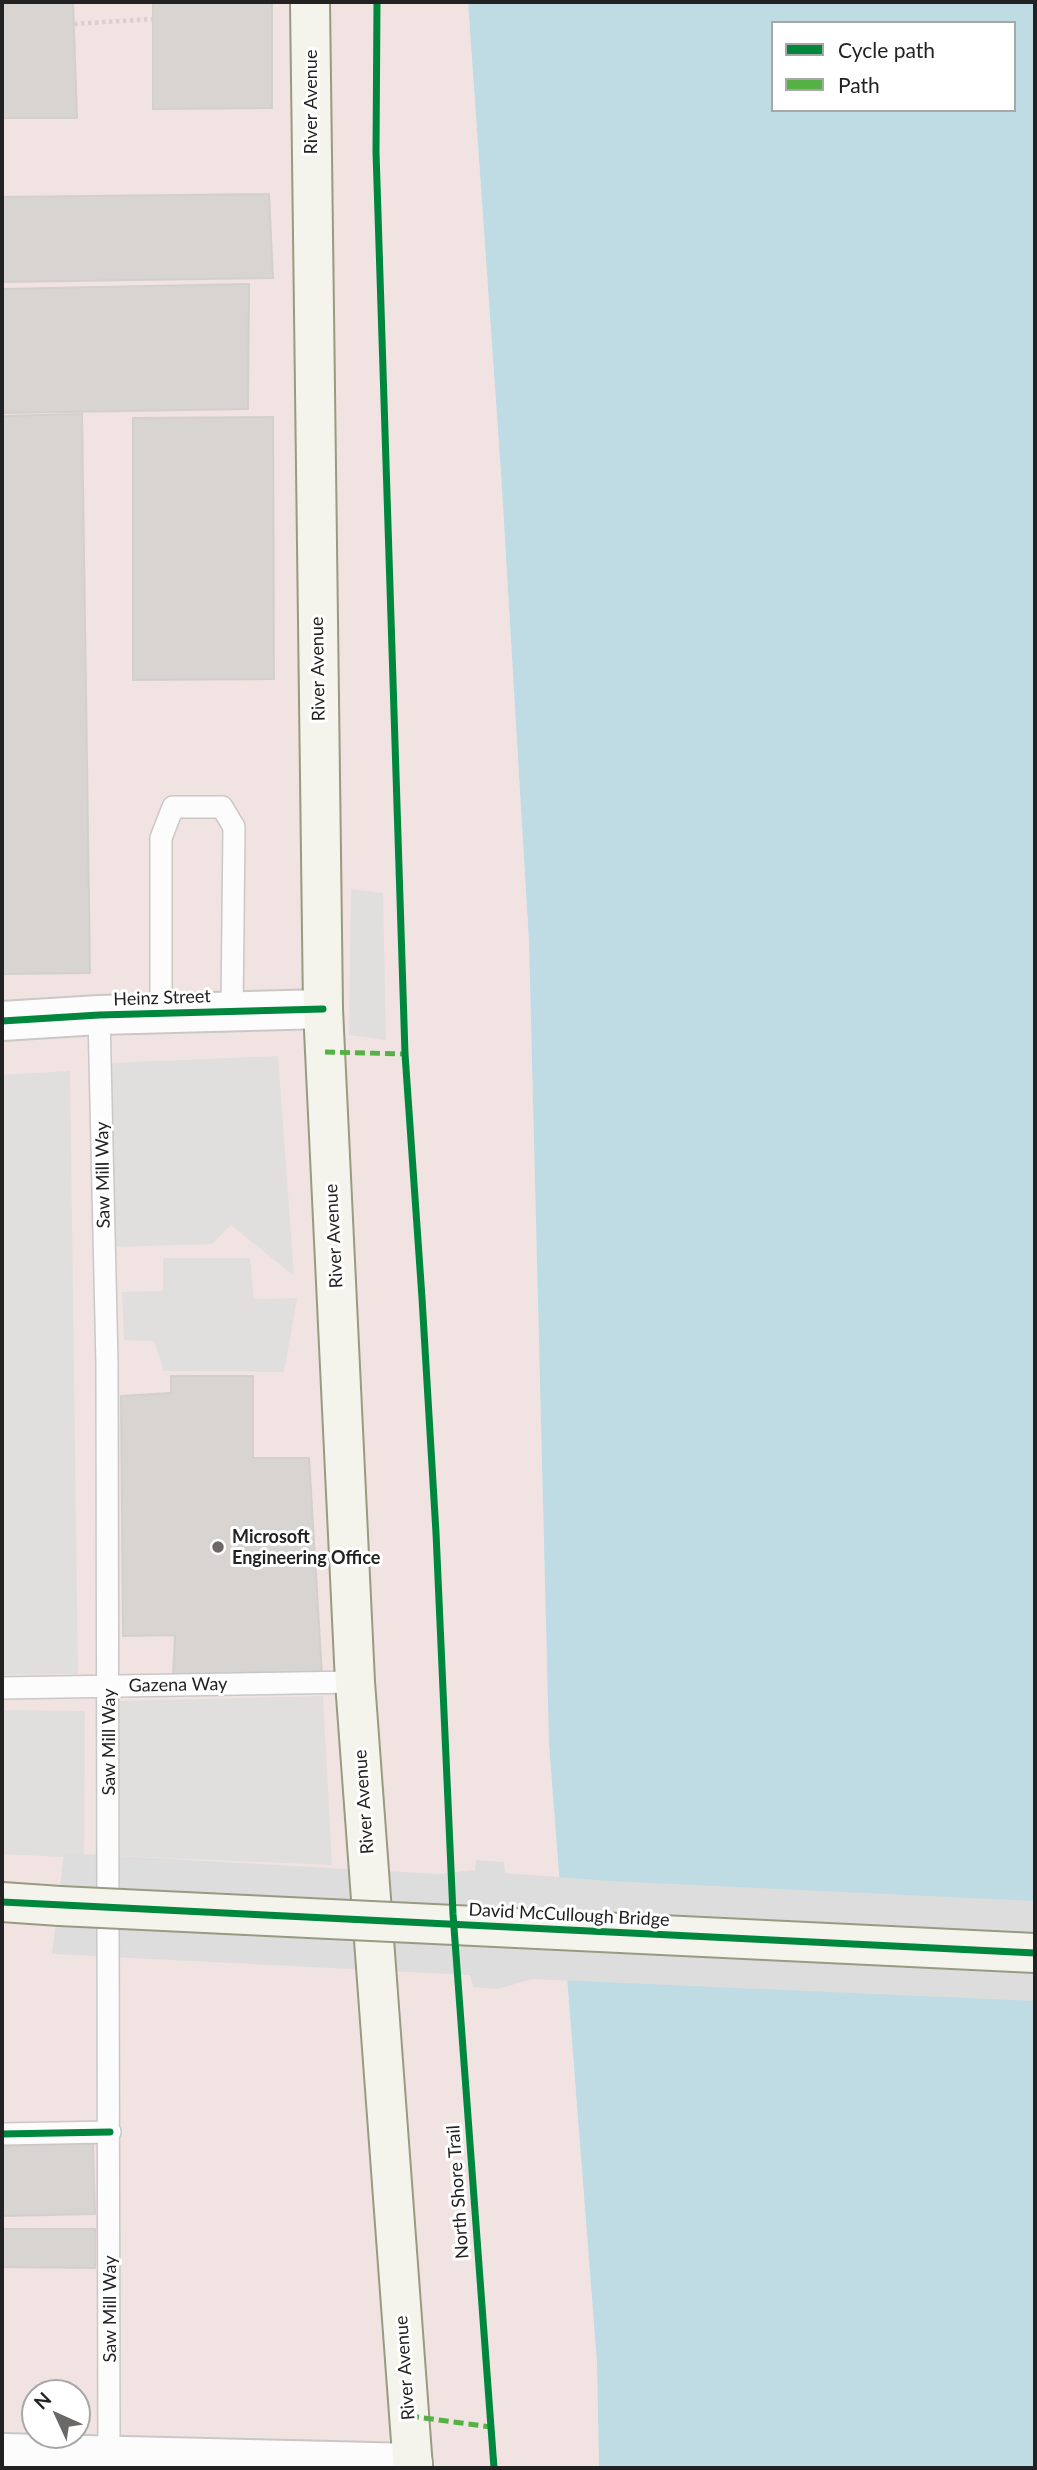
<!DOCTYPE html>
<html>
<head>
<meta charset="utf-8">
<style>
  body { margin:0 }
  #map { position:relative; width:1037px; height:2470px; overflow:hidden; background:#f0eeeb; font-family:Lato,sans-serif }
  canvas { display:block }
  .frame { position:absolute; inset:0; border:4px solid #222; pointer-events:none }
  .legend { position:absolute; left:771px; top:21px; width:245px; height:91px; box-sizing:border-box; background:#fff; border:2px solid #a7a7a7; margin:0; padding:9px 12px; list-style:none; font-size:21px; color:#222 }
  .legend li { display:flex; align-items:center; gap:14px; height:35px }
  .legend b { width:35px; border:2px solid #a7a7a7 }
  .north { position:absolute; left:21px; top:2379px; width:70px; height:70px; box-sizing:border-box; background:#fff; border:2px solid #a7a7a7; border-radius:50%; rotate:315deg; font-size:19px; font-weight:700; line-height:28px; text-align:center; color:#222 }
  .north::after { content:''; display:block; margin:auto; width:24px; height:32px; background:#6a6968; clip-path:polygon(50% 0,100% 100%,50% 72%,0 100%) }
</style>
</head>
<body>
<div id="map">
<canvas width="1037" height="2470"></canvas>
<div class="frame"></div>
<ul class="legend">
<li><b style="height:9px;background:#00873e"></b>Cycle path</li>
<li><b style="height:9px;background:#55b145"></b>Path</li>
</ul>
<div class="north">N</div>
</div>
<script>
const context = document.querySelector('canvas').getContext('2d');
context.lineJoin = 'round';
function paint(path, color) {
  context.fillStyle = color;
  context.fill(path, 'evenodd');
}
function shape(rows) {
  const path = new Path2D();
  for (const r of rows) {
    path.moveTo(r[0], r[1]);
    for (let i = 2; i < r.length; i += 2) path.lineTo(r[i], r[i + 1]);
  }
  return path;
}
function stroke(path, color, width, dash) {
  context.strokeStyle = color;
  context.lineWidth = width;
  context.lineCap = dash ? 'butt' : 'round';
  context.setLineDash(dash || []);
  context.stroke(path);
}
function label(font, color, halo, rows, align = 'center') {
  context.font = font + ' Lato,sans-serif';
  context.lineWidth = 6;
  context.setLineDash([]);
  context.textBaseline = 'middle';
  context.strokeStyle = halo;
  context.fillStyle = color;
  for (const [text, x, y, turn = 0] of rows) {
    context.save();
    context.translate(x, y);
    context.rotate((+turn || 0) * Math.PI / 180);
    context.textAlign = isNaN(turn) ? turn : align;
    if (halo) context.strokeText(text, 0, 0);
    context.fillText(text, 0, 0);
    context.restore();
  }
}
paint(shape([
  [2,2,468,2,501,473,529,942,549,1745,597,2363,599,2468,2,2468],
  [35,2393,77,2393,77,2435,35,2435]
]), '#f1e3e1');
paint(shape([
  [351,889,383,893,386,1040,349,1035],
  [278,1056,294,1276,231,1225,212,1244,116,1247,111,1063],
  [70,1071,78,1674,2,1675,2,1075],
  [163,1258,250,1258,254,1299,297,1298,284,1372,164,1371,154,1341,124,1340,122,1292,163,1291],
  [323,1696,332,1865,120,1856,120,1701],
  [2,1710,85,1711,84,1858,2,1854]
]), '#e0dfde');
paint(shape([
  [468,2,1035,2,1035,2468,599,2468,597,2363,549,1745,529,942,501,473],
  [773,23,1014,23,1014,110,773,110]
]), '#bfdbe3');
paint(shape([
  [64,1853,438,1874,475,1870,476,1860,504,1862,505,1873,610,1881,1035,1901,1035,2001,532,1979,498,1989,473,1987,470,1975,52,1954]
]), '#dedddd');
const building = shape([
  [2,2,73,2,77,118,2,118,2,2],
  [153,2,272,2,272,108,153,109,153,2],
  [269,194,273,278,2,282,2,197,269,194],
  [249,284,248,409,2,413,2,289,249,284],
  [82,414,90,973,2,974,2,416,82,414],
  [273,417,274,679,133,680,133,418,273,417],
  [171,1376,253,1376,253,1458,309,1458,322,1675,173,1676,175,1635,123,1636,121,1396,171,1393,171,1376],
  [93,2144,95,2214,2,2216,2,2146,93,2144],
  [2,2229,95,2229,95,2268,2,2267,2,2229]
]);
paint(building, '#d7d4d2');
stroke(building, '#d3d0cc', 2);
const lane = shape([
  [161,1013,161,838,173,807,222,807,234,827,232,1011],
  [99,1015,107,1364,109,2463],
  [2,1688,355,1682],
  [2,2134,110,2132]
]);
const street = shape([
  [2,1021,99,1015,323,1009],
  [2,2453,413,2463]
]);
const secondary = shape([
  [310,2,323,1009,355,1682,413,2468],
  [2,1902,60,1906]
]);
stroke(lane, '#c9c8c7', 24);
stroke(street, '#c9c8c7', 42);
stroke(secondary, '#999a82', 42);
stroke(shape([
  [74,24,153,19]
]), '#dccecd', 4.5, [3.5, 3.5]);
stroke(lane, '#fdfcfc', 21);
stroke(street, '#fdfcfc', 38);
stroke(secondary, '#f4f4ed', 38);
const secondaryBridge = shape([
  [60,1906,1035,1953]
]);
stroke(secondaryBridge, '#999a82', 42, []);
stroke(secondaryBridge, '#f4f4ed', 38);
stroke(shape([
  [325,1052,405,1054],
  [409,2416,491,2427]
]), '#55b145', 5, [10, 5]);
stroke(shape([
  [377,2,376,152,405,1054,422,1298,436,1533,453,1914,494,2468],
  [2,1021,99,1015,323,1009],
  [2,1902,1035,1953],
  [2,2134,110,2132]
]), '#00873e', 7);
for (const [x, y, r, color] of [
  [218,1547,7,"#6a6968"]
]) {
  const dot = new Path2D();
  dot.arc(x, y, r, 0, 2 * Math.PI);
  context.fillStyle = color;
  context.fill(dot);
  stroke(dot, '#fff', 2.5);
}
label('18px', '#222', '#fff', [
  ["River Avenue",311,102,-90],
  ["River Avenue",318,669,-91],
  ["Heinz Street",162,998,-2],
  ["Saw Mill Way",103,1175,-91],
  ["River Avenue",334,1236,-93],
  ["Gazena Way",178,1685,-1],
  ["Saw Mill Way",109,1742,-90],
  ["River Avenue",364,1802,-94],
  ["David McCullough Bridge",569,1915,3],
  ["North Shore Trail",458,2192,-94],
  ["Saw Mill Way",110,2309,-90],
  ["River Avenue",405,2368,-94]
]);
label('bold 18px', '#222', '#fff', [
  ["Microsoft",232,1537],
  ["Engineering Office",232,1558]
], 'left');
</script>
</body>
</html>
